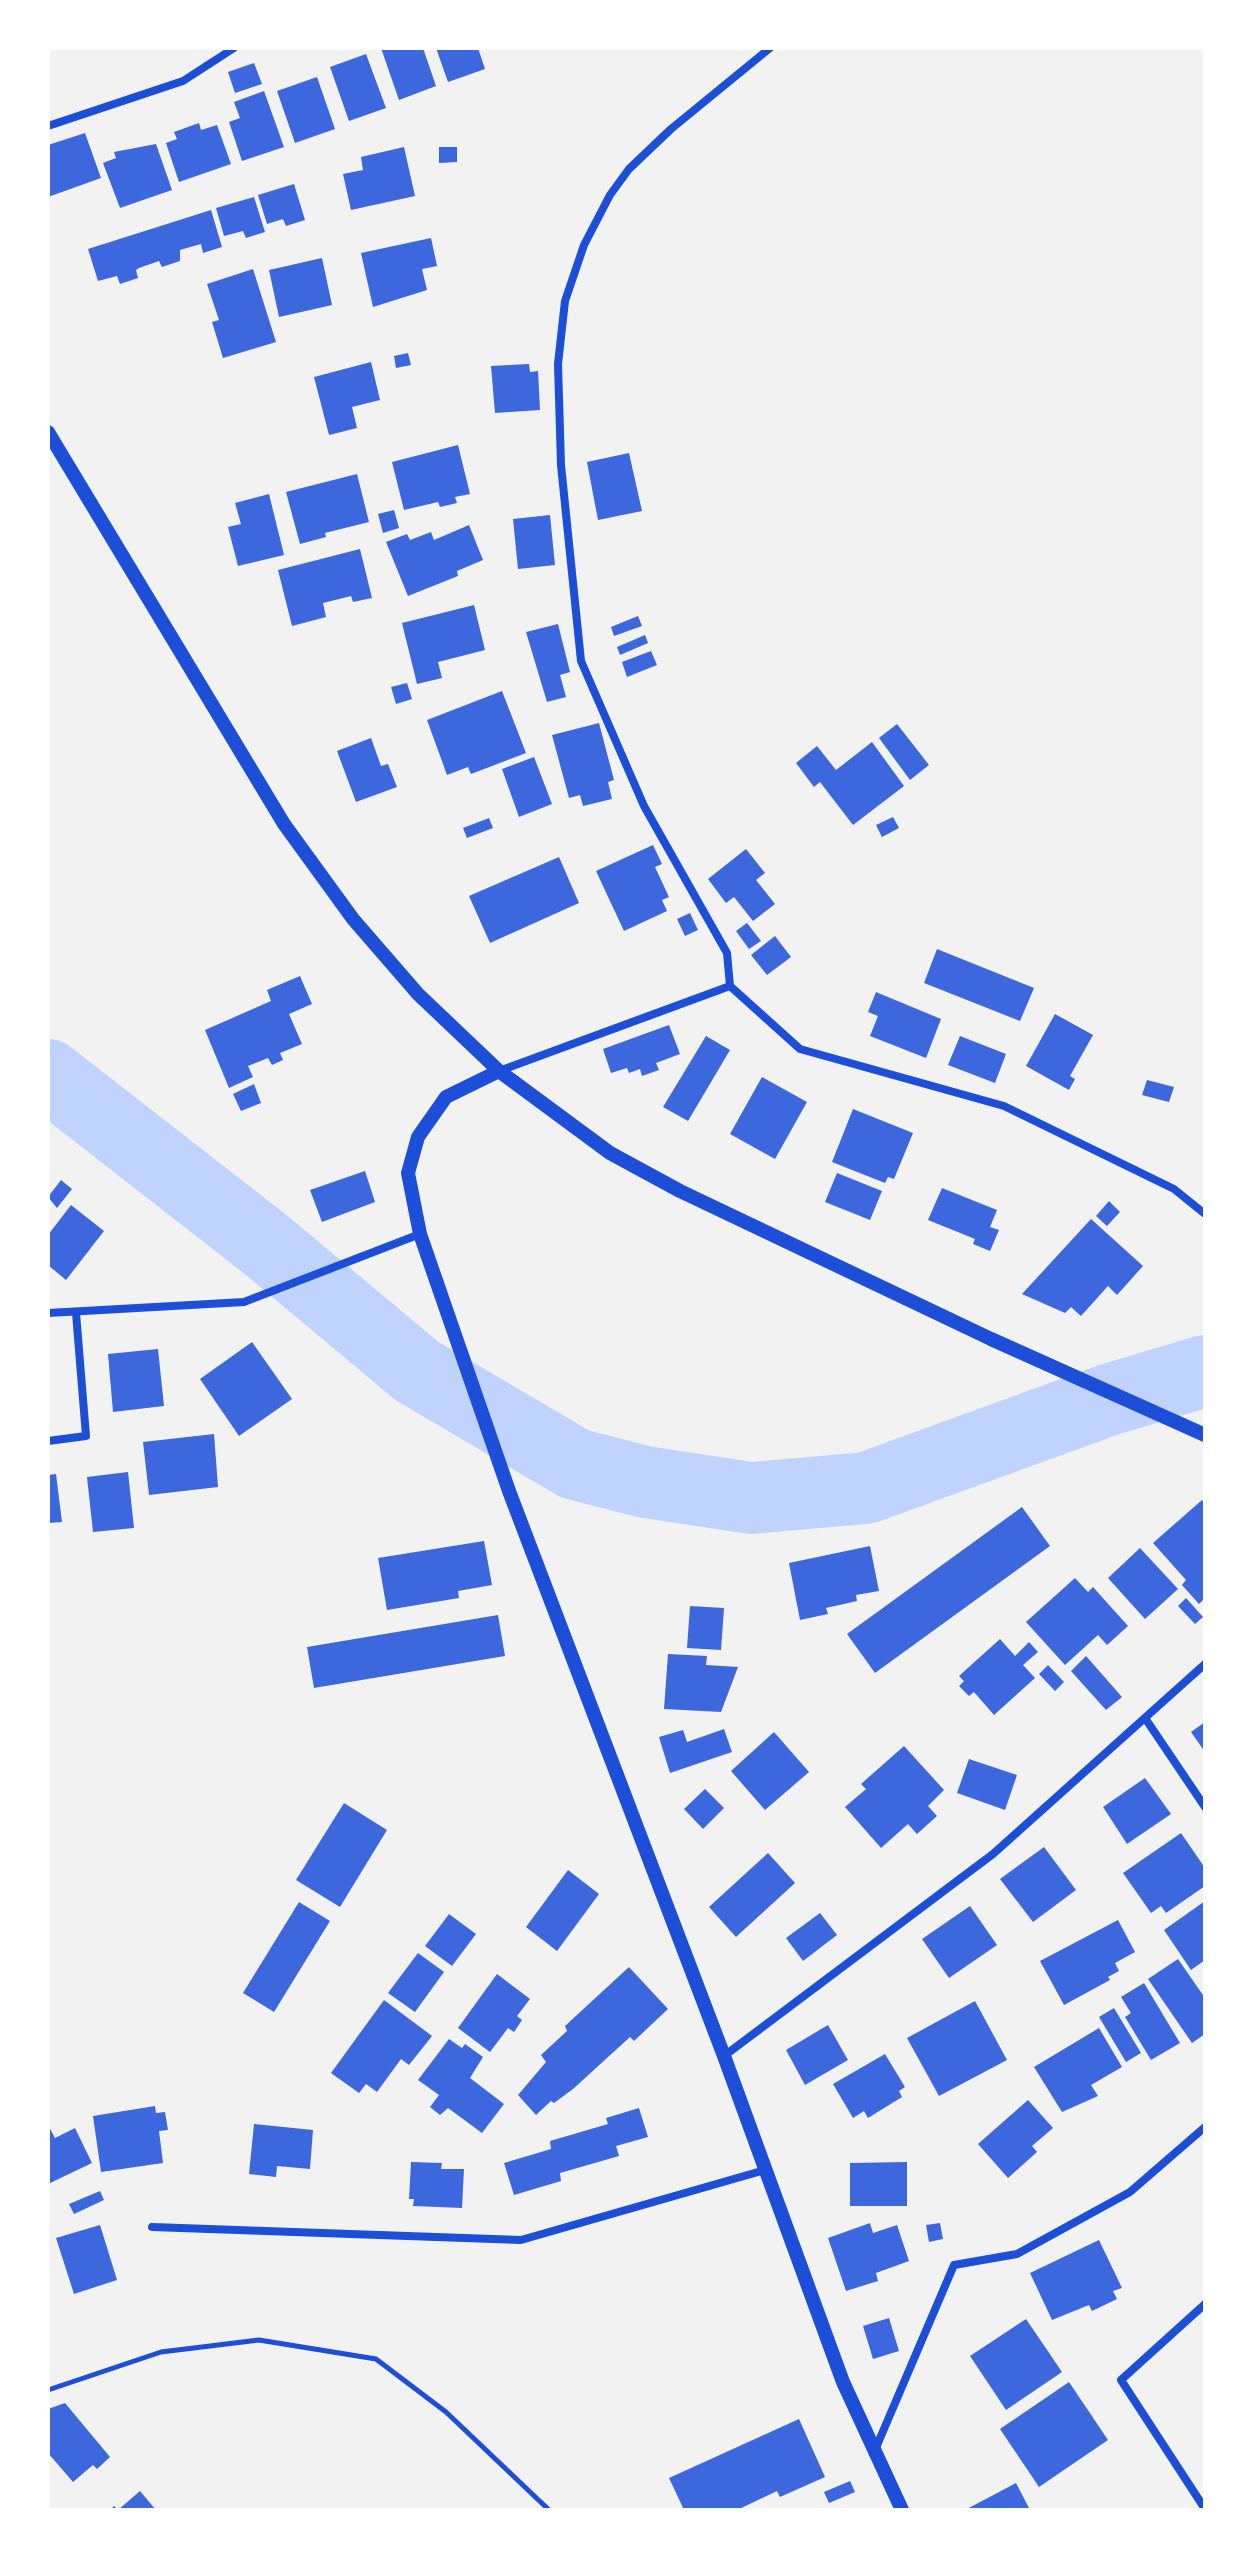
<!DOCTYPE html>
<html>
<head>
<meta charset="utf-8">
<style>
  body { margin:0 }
  #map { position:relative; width:1253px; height:2558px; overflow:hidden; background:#f2f2f2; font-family:Raleway,sans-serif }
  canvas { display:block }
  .frame { position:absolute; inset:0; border:50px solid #fff; pointer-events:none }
</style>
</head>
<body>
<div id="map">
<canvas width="1253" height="2558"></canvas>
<div class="frame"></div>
</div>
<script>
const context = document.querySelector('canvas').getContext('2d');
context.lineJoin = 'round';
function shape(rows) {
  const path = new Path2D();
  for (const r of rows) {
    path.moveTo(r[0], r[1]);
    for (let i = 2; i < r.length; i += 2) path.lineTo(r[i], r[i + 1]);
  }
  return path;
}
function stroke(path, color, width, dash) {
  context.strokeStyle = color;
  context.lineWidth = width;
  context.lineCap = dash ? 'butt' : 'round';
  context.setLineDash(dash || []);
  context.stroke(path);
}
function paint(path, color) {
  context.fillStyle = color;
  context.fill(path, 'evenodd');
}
stroke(shape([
  [48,1075,265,1244,417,1371,575,1464,645,1482,751,1498,866,1488,1108,1400,1205,1371]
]), '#bfd3fe', 72);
paint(shape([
  [381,48,423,48,436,86,399,100],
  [436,48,478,48,485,69,448,82],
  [366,54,386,108,349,121,330,67],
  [254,63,262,84,235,93,228,72],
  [317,77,335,129,295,143,277,91],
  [264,91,284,147,242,161,229,122,240,118,234,102],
  [199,123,201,130,217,125,231,164,179,182,166,143,177,139,174,132],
  [85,133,101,178,48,197,48,145],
  [156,144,172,190,120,208,103,163,116,158,114,152],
  [404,147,415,196,351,210,343,174,363,170,361,157],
  [439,147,457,147,457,162,439,163],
  [294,184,305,220,286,226,283,219,267,224,258,195],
  [254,197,265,232,246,238,243,231,224,236,216,208],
  [211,210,222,247,203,253,201,244,180,250,180,261,162,267,159,261,139,268,136,270,138,278,120,284,117,276,98,281,88,249],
  [431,238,437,266,422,269,427,290,373,307,361,253],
  [322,258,332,305,279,317,269,270],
  [253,269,276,342,223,358,212,322,219,320,207,284],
  [408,353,411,365,396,368,394,356],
  [371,362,380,400,352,407,357,428,329,435,314,377],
  [529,364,530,372,538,371,540,410,495,413,491,366],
  [458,445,470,494,455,497,457,503,440,507,438,502,404,510,392,462],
  [629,453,642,511,598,520,587,462],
  [357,474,369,522,325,533,326,537,300,544,286,492],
  [269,494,284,555,238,566,228,527,241,524,235,503],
  [394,510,399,528,383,533,378,514],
  [550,515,555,565,518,569,513,519],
  [469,525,483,560,457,571,458,576,408,596,386,542,407,534,410,540,431,532,434,540],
  [360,549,372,598,353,602,351,596,323,603,326,617,292,626,278,570],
  [474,605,485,650,438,662,442,678,417,684,402,623],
  [638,616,642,626,614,636,611,627],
  [558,624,570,672,560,675,566,697,547,702,526,632],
  [645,635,648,643,620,655,617,647],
  [651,651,657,665,627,677,622,662],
  [407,683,412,699,396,704,391,687],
  [502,691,526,753,471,774,468,767,447,775,427,720],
  [599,723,614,780,608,782,612,799,583,806,580,795,569,798,552,735],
  [897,724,929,765,910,780,879,738],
  [371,738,381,766,388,764,397,787,356,802,337,751],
  [872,742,904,786,853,825,820,782,814,787,796,763,817,746,836,770],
  [534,757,552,804,519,817,502,769],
  [893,817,899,828,882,837,876,825],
  [489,818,493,828,467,838,463,828],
  [653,845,662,864,655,867,669,897,662,900,667,911,624,931,596,871],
  [746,849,765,873,756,880,775,904,753,921,734,897,726,903,708,879],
  [559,857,579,903,490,943,469,896],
  [690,913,698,930,685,936,677,919],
  [747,923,761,941,749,949,736,931],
  [775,936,791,957,767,975,751,955],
  [937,949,1034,988,1020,1021,924,983],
  [300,976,312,1004,289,1014,302,1044,280,1053,283,1060,272,1065,268,1058,248,1066,253,1077,229,1088,205,1030,271,1001,267,990],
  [876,992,941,1019,926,1058,870,1036,878,1016,868,1012],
  [1055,1014,1093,1035,1070,1076,1075,1079,1069,1090,1026,1066],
  [669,1025,680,1054,656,1063,659,1070,642,1076,640,1069,629,1073,627,1068,611,1073,603,1049],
  [706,1036,730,1050,688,1121,663,1107],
  [960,1036,1006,1054,995,1083,948,1065],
  [762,1077,807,1102,775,1159,730,1134],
  [1147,1080,1174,1087,1169,1102,1142,1095],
  [254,1084,261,1103,241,1111,233,1094],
  [853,1109,913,1133,894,1179,888,1177,885,1183,832,1162],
  [365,1171,375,1202,322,1222,310,1190],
  [837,1173,882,1191,870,1220,825,1202],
  [61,1180,72,1189,57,1208,48,1197],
  [942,1188,997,1210,990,1227,999,1230,990,1251,973,1244,975,1239,928,1220],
  [1109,1201,1120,1212,1107,1226,1096,1216],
  [71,1205,104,1231,66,1280,48,1265,48,1235],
  [1091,1219,1143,1266,1117,1295,1108,1286,1081,1316,1071,1307,1065,1313,1022,1294],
  [252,1342,292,1399,239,1436,200,1379],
  [158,1349,164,1406,113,1412,108,1354],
  [214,1434,218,1487,149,1495,143,1442],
  [128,1472,134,1528,93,1532,87,1477],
  [56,1474,62,1522,48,1523,48,1475],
  [1202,1500,1205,1504,1205,1598,1199,1604,1182,1585,1186,1580,1153,1543],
  [1022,1507,1050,1546,875,1673,847,1634],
  [484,1541,492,1585,458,1591,459,1598,387,1610,378,1558],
  [870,1546,879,1591,856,1595,857,1601,826,1608,828,1614,800,1620,789,1563],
  [1140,1548,1178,1589,1145,1619,1108,1578],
  [1075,1578,1088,1592,1093,1587,1128,1626,1107,1645,1098,1635,1065,1665,1026,1622],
  [1186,1598,1203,1617,1195,1624,1178,1606],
  [690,1606,724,1608,721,1650,687,1648],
  [498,1615,505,1656,314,1688,307,1647],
  [1000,1639,1015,1656,1029,1642,1038,1652,1023,1665,1035,1678,994,1715,974,1692,969,1696,959,1686,964,1681,959,1676],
  [668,1654,707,1656,706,1665,738,1667,721,1712,664,1709],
  [1086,1656,1122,1697,1106,1710,1071,1671],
  [1048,1665,1064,1682,1055,1691,1039,1674],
  [1205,1722,1205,1752,1191,1732],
  [724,1729,732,1752,670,1773,659,1737,683,1730,687,1742],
  [774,1732,809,1772,765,1810,731,1771],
  [904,1746,944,1790,928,1806,937,1816,917,1834,908,1824,881,1848,845,1807,866,1789,861,1784],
  [969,1759,1017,1775,1005,1810,957,1793],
  [1145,1778,1171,1814,1127,1844,1103,1807],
  [705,1789,724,1808,703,1829,684,1809],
  [344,1803,387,1830,340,1907,296,1880],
  [1181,1833,1205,1868,1205,1886,1166,1913,1161,1906,1151,1913,1123,1873],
  [1044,1847,1076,1890,1033,1922,1000,1879],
  [768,1853,795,1883,736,1937,709,1907],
  [568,1870,599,1894,557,1951,526,1927],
  [1205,1901,1205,1960,1191,1970,1164,1930],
  [299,1902,330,1921,274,2012,243,1993],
  [970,1906,997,1945,949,1978,922,1939],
  [820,1913,837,1935,803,1961,786,1938],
  [449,1914,476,1934,452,1966,425,1946],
  [1118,1920,1135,1952,1115,1963,1119,1971,1108,1977,1110,1980,1064,2005,1040,1961],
  [418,1953,444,1972,415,2012,388,1993],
  [1178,1959,1205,1998,1205,2034,1192,2043,1148,1979],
  [629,1967,668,2009,634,2041,630,2037,573,2089,554,2103,551,2101,536,2115,518,2095,546,2062,541,2055,567,2031,565,2026],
  [497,1974,530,1999,517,2016,522,2020,514,2032,508,2028,490,2052,458,2028],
  [1144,1983,1180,2043,1151,2060,1125,2017,1131,2013,1121,1997],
  [384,2000,432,2036,409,2065,401,2059,377,2092,366,2084,359,2093,331,2073],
  [975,2001,1007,2060,939,2096,907,2038],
  [1114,2008,1141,2053,1126,2062,1099,2017],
  [828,2025,848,2060,805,2085,786,2050],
  [1099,2028,1122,2067,1091,2085,1098,2096,1062,2112,1034,2067],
  [449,2039,462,2048,465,2044,483,2057,470,2078,504,2104,482,2133,448,2108,440,2115,430,2107,439,2095,418,2080],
  [885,2054,905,2087,899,2091,902,2097,868,2118,864,2111,853,2118,833,2084],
  [1028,2100,1053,2128,1032,2146,1037,2152,1008,2178,978,2144],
  [155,2106,156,2113,165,2112,168,2130,159,2131,163,2163,101,2172,93,2116],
  [639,2108,648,2137,616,2146,619,2156,560,2173,561,2181,514,2195,504,2163,551,2149,550,2141,608,2124,606,2118],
  [254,2124,313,2130,310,2169,277,2166,276,2177,249,2174],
  [48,2125,55,2138,75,2128,92,2163,48,2184],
  [411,2162,442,2163,441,2169,464,2169,462,2208,413,2206,414,2199,409,2199],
  [907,2162,907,2206,850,2206,850,2163],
  [100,2191,104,2200,74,2214,69,2204],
  [870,2223,873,2233,897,2225,909,2261,876,2273,878,2281,846,2291,828,2238],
  [940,2223,943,2239,929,2242,926,2225],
  [100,2225,117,2280,74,2294,56,2238],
  [1099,2240,1122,2288,1113,2291,1117,2299,1092,2311,1089,2305,1052,2320,1030,2273],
  [889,2318,899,2351,873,2359,863,2326],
  [1026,2319,1062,2372,1006,2410,970,2356],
  [1069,2382,1108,2440,1039,2487,1000,2429],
  [65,2403,110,2457,97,2469,93,2465,73,2482,48,2453,48,2409],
  [799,2419,825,2477,780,2497,777,2491,737,2510,684,2510,669,2478],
  [850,2481,855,2492,829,2503,824,2492],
  [1016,2483,1030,2510,965,2510],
  [140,2491,156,2510,110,2510,114,2506,118,2510]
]), '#3d67dc');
stroke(shape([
  [48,2390,161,2352,259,2340,376,2359,446,2412,549,2510]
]), '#1d4ed8', 5);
stroke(shape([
  [770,48,671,129,629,169,610,195,584,245,565,301,558,364,561,465,581,661,644,806,727,953,730,986,800,1049,1004,1106,1174,1189,1205,1214],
  [48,126,183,81,234,48],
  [499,1071,730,986],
  [48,1313,244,1302,420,1234],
  [48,1441,86,1436,76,1313],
  [1145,1718,1205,1807],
  [724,2056,993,1854,1205,1664],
  [152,2227,521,2240,765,2170],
  [1205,2304,1121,2380,1205,2509],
  [875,2450,954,2265,1017,2254,1130,2192,1205,2127]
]), '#1d4ed8', 8);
stroke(shape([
  [48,432,284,824,353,919,418,994,499,1071,610,1153,680,1191,991,1339,1205,1435],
  [499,1071,446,1097,418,1137,408,1173,420,1234,509,1491,724,2056,843,2382,902,2510]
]), '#1d4ed8', 14);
</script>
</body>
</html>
